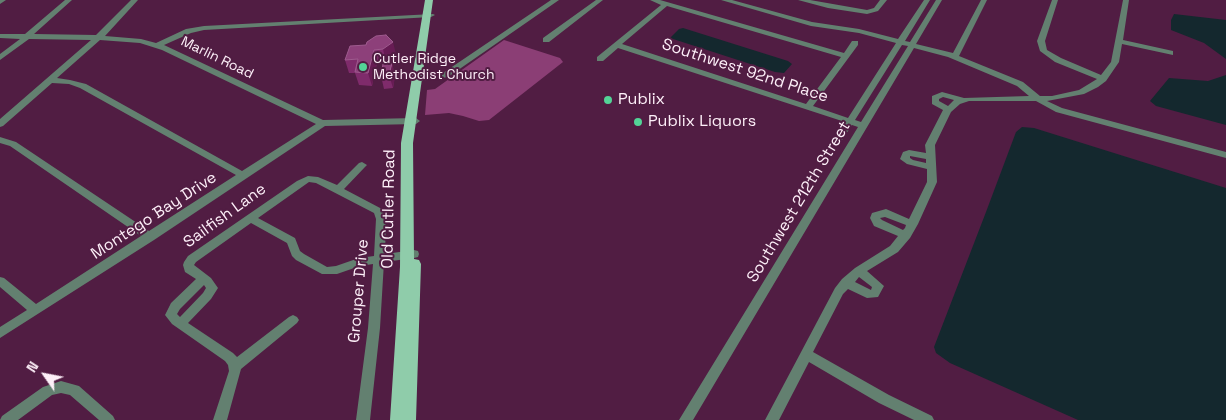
<!DOCTYPE html>
<html>
<head>
<meta charset="utf-8">
<style>
  body { margin:0 }
  #map { position:relative; width:1226px; height:420px; overflow:hidden; background:#511d43; font-family:"Space Grotesk",sans-serif }
  canvas { display:block }
  .north { position:absolute; left:20px; top:350px; width:50px; height:50px; -webkit-text-stroke:4px #511d43; paint-order:stroke; rotate:303deg; font-size:14px; font-weight:700; line-height:20px; text-align:center; color:#fdeff8 }
  .north::after { content:''; display:block; margin:auto; width:18px; height:22px; background:#fdeff8; clip-path:polygon(50% 0,100% 100%,50% 72%,0 100%) }
</style>
</head>
<body>
<div id="map">
<canvas width="1226" height="420"></canvas>
<div class="north">N</div>
</div>
<script>
const context = document.querySelector('canvas').getContext('2d');
context.lineJoin = 'round';
function paint(path, color) {
  context.fillStyle = color;
  context.fill(path, 'evenodd');
}
function shape(rows) {
  const path = new Path2D();
  for (const r of rows) {
    path.moveTo(r[0], r[1]);
    for (let i = 2; i < r.length; i += 2) path.lineTo(r[i], r[i + 1]);
  }
  return path;
}
function stroke(path, color, width, dash) {
  context.strokeStyle = color;
  context.lineWidth = width;
  context.lineCap = dash ? 'butt' : 'round';
  context.setLineDash(dash || []);
  context.stroke(path);
}
function label(font, color, halo, rows, align = 'center') {
  context.font = font + ' "Space Grotesk",sans-serif';
  context.lineWidth = 4;
  context.setLineDash([]);
  context.textBaseline = 'middle';
  context.strokeStyle = halo;
  context.fillStyle = color;
  for (const [text, x, y, turn = 0] of rows) {
    context.save();
    context.translate(x, y);
    context.rotate((+turn || 0) * Math.PI / 180);
    context.textAlign = isNaN(turn) ? turn : align;
    if (halo) context.strokeText(text, 0, 0);
    context.fillText(text, 0, 0);
    context.restore();
  }
}
paint(shape([
  [504,40,560,58,563,62,489,120,479,121,463,116,449,113,425,115,427,90,435,89]
]), '#8b3e75');
paint(shape([
  [1174,14,1226,20,1226,59,1204,43,1171,30,1171,20],
  [683,28,788,61,792,64,784,73,775,72,670,38,679,29],
  [1226,75,1226,125,1156,106,1150,101,1169,78,1208,81],
  [1022,127,1034,128,1226,188,1226,420,1078,420,950,363,936,353,934,347,986,212,1016,132]
]), '#14282e');
paint(shape([
  [0,0,6,0,0,4,0,0],
  [65,0,72,0,34,34,96,35,131,0,138,0,105,36,141,39,156,43,186,29,204,26,433,14,435,15,431,17,204,30,191,33,164,45,323,120,416,118,420,121,416,124,325,126,154,240,0,338,0,327,27,310,0,287,0,277,4,278,36,304,141,236,10,146,0,143,0,137,16,142,149,231,236,175,80,88,69,84,52,83,3,126,0,127,0,119,91,40,29,39,0,60,0,54,20,39,0,38,0,34,25,34,65,0],
  [100,40,140,43,162,50,316,124,242,171,86,84,70,80,57,78,100,40],
  [551,0,559,0,448,77,415,82,411,80,415,78,443,73,551,0],
  [596,0,603,0,549,42,543,42,543,38,596,0],
  [650,0,660,0,844,53,852,41,858,41,858,45,813,106,848,118,896,43,859,33,811,26,721,0,732,0,812,22,859,29,898,39,924,0,930,0,905,41,910,42,936,0,942,0,916,44,953,53,981,0,987,0,959,56,1023,82,1040,96,1052,96,1079,90,1097,79,1055,62,1040,51,1037,41,1052,0,1058,0,1045,41,1047,50,1061,58,1101,75,1111,62,1123,0,1129,0,1123,40,1173,51,1173,55,1122,44,1119,62,1106,81,1098,87,1084,94,1047,101,1062,108,1226,152,1226,158,1056,112,1036,101,969,101,960,104,951,112,935,145,937,182,918,224,910,238,898,252,867,271,884,286,878,297,867,298,848,289,843,294,813,352,889,395,932,416,934,420,914,420,879,403,809,362,779,420,765,420,835,288,842,279,855,268,890,246,898,236,874,226,870,218,872,213,886,209,909,219,927,182,927,169,907,164,900,159,903,152,909,150,926,153,925,145,943,110,932,104,932,96,942,92,964,98,1029,96,1017,86,948,57,914,48,693,420,679,420,858,127,852,125,840,143,837,144,833,141,845,122,618,48,603,61,597,61,597,57,661,5,650,0],
  [667,6,841,57,806,104,622,44,667,6],
  [902,45,908,46,861,122,855,120,902,45],
  [943,97,954,100,948,106,939,101,939,99,943,97],
  [910,156,926,159,926,163,913,160,910,158,910,156],
  [885,217,906,225,905,228,903,230,882,220,880,218,885,217],
  [859,277,872,287,871,290,855,282,859,277],
  [798,0,810,0,867,10,874,8,880,0,887,0,878,11,867,14,828,8,798,0],
  [362,162,367,165,365,167,344,189,382,209,386,219,385,254,414,250,418,251,419,254,418,257,414,258,384,262,380,328,370,420,356,420,368,328,373,264,360,266,337,274,322,274,296,260,292,256,287,243,251,223,196,262,194,265,211,278,218,288,211,299,188,323,233,353,237,357,289,317,293,315,297,317,299,320,297,323,241,369,227,420,213,420,229,371,228,365,225,361,172,324,165,315,171,303,196,279,185,272,183,265,184,262,188,256,297,181,308,176,318,177,337,185,359,163,362,162],
  [309,182,316,183,374,213,376,219,374,256,359,258,336,266,327,267,304,254,300,251,295,238,258,218,309,182],
  [204,285,206,288,203,293,180,317,177,314,180,309,204,285],
  [61,381,79,386,113,416,115,420,99,420,70,395,61,393,52,395,18,420,0,420,2,416,43,387,61,381]
]), '#638070');
paint(shape([
  [425,0,433,0,413,143,414,259,419,260,421,264,416,420,390,420,400,267,401,143,425,0]
]), '#8fccaa');
paint(shape([
  [367,42,396,54,386,62,377,63,372,86,359,85,355,73,349,73,345,60,366,45],
  [392,63,395,76,393,88,384,89,381,76]
]), '#7f2b6b');
paint(shape([
  [393,42,396,54,386,62,383,49],
  [374,50,377,63,372,86,368,73],
  [392,63,395,76,393,88,389,75]
]), '#671c54');
const building = shape([
  [386,35,393,42,383,49,374,50,368,73,355,72,358,59,345,60,350,46,366,45,367,42,376,36,386,35],
  [392,63,389,75,381,76,383,64,392,63]
]);
paint(building, '#8d407a');
stroke(building, '#9e5b8e', 1);
for (const [x, y, r, color] of [
  [363,67,5,"#53d397"],
  [608,100,5,"#53d397"],
  [638,122,5,"#53d397"]
]) {
  const dot = new Path2D();
  dot.arc(x, y, r, 0, 2 * Math.PI);
  context.fillStyle = color;
  context.fill(dot);
  stroke(dot, '#511d43', 2);
}
label('14px', '#fdeff8', '#511d43', [
  ["Marlin Road",217,58,26]
]);
label('14px', '#fdeff8', '#511d43', [
  ["Cutler Ridge",373,59],
  ["Methodist Church",373,75]
], 'left');
label('16px', '#fdeff8', '#511d43', [
  ["Southwest 92nd Place",745,71,18],
  ["Southwest 212th Street",799,202,-59],
  ["Old Cutler Road",389,209,-89],
  ["Montego Bay Drive",154,216,-33],
  ["Sailfish Lane",225,216,-36],
  ["Grouper Drive",359,291,-85]
]);
label('16px', '#fdeff8', '#511d43', [
  ["Publix",618,100],
  ["Publix Liquors",648,122]
], 'left');
</script>
</body>
</html>
